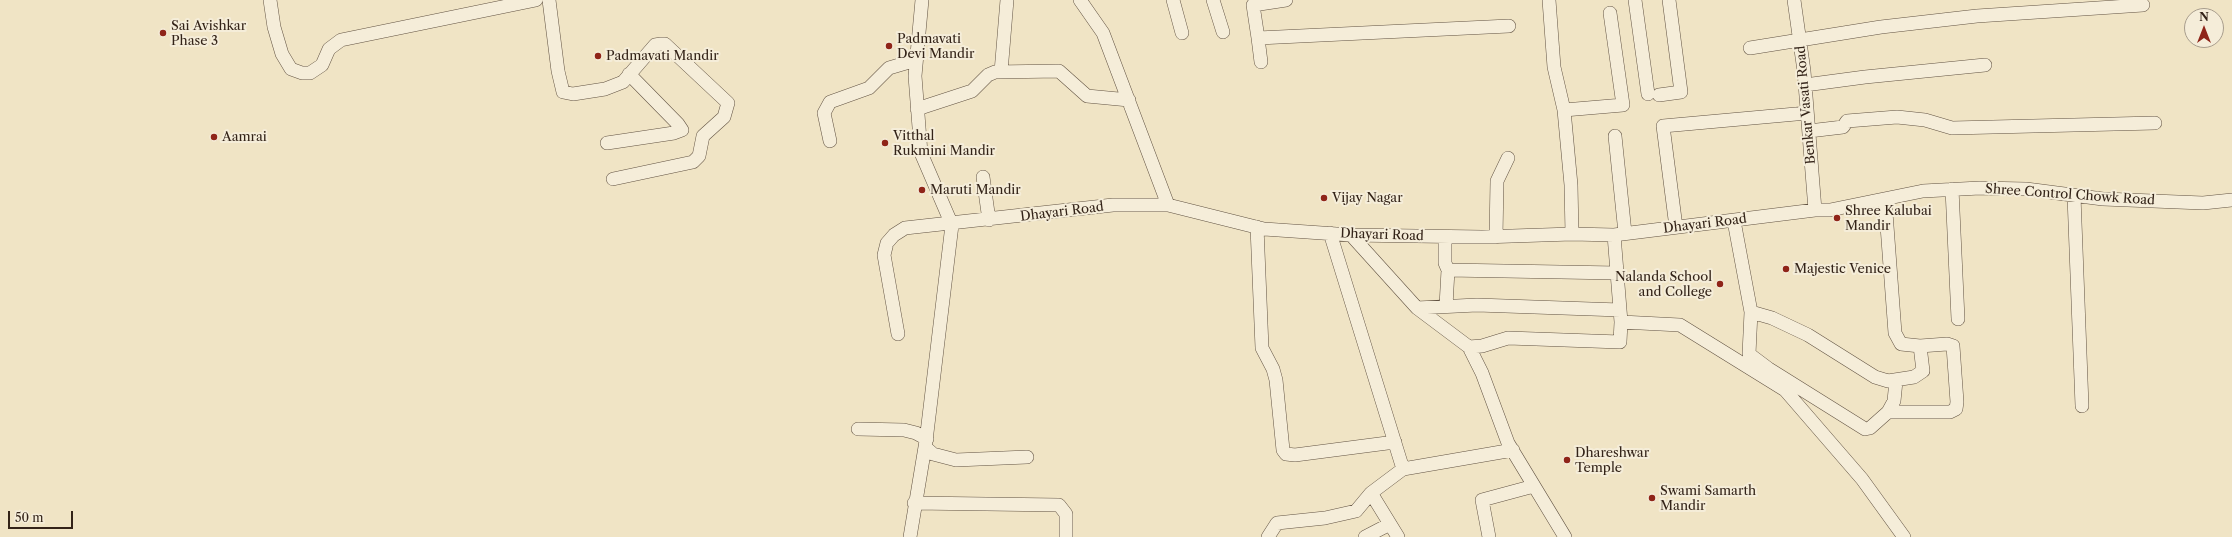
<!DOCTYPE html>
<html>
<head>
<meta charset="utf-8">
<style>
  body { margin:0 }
  #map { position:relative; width:2232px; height:537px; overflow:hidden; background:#f0e4c5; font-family:"Libre Caslon Text",serif }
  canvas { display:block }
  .north { position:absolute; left:2184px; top:8px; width:40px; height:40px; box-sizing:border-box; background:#f5edd9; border:1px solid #a79c8c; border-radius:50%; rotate:0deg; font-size:11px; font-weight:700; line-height:16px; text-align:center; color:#332318 }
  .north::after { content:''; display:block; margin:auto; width:14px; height:18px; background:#8f2418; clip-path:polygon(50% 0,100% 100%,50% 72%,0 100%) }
  .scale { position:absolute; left:8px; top:511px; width:65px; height:18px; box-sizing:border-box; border:2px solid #332318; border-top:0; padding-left:5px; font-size:12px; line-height:14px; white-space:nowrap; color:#332318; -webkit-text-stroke:3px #f5edd9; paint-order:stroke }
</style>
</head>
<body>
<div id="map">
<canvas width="2232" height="537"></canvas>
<div class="north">N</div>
<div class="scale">50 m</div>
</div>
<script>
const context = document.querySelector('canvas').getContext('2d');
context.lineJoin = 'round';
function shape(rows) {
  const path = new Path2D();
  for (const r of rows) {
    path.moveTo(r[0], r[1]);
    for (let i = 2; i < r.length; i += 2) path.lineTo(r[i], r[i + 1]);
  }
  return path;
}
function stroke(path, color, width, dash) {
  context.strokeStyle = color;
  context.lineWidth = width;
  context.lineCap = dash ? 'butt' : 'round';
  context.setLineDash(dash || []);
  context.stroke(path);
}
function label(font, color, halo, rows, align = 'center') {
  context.font = font + ' "Libre Caslon Text",serif';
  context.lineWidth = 4;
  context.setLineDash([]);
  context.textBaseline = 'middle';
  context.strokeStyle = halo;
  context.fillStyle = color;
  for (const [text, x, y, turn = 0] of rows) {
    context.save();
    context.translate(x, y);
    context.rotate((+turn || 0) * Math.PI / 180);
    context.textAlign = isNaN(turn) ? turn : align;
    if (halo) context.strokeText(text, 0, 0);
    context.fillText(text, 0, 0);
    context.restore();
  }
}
const minor = shape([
  [270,0,274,27,282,54,291,69,302,73,310,73,322,65,329,49,341,40,536,0],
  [549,0,558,71,563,92,573,94,605,89,623,82,655,45,661,44,665,44,728,103,724,117,703,136,699,156,693,162,613,179],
  [1080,0,1103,33,1168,205],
  [1173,0,1182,33],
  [1213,0,1223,32],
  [1286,0,1253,5,1258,38,1509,26],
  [1549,0,1554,67,1564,110,1571,185,1572,234],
  [1635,0,1648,94],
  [1794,0,1804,71,1815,210],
  [1258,38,1261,62],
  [1750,48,1881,27,1977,16,2143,5],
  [1001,72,1007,0],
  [1805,85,1865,77,1985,65],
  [1659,95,1681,92,1669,0],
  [917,109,972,91,988,75,995,72,1059,71,1087,96,1129,100],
  [1564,110,1623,105,1610,13],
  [1809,131,1843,127,1847,121,1897,117,1925,120,1952,128,2155,123],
  [1615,136,1625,233],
  [830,141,824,113,830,102,869,88,889,68,916,60],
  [607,143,674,133,682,130,678,124,629,74],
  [983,177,989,220],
  [1952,189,1958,319],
  [2074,196,2082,406],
  [1885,199,1895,333,1901,344,1920,346,1947,344,1953,346,1957,402,1956,409,1950,412,1888,412],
  [1734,221,1751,312,1749,354,1769,369,1865,429,1870,428,1888,412,1894,401,1896,381],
  [1257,227,1262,348,1273,369,1276,380,1283,450,1286,454,1295,455,1395,442],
  [1676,227,1663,126,1807,113],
  [1330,233,1403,469,1371,493,1398,537],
  [1351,235,1417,308,1469,347,1482,373,1508,443,1565,537],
  [1445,237,1445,263,1448,270,1446,306],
  [1496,237,1497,181,1508,158],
  [1448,270,1617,273],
  [1417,308,1477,305,1620,310],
  [1751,312,1772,318,1808,335,1875,377,1888,381,1914,377,1923,371,1920,346],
  [1621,322,1680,325,1785,390,1862,479,1904,537],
  [898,334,884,255,887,243,894,235,905,228,1113,205,1168,205,1264,229,1351,235,1482,237,1572,234,1614,235,1815,210,1830,210,1923,191,1980,188,2026,189,2103,199,2203,203,2232,200],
  [1469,347,1482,346,1508,338,1620,342,1621,322,1614,235],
  [858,429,904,430,916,433,927,439],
  [925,447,933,454,956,460,1027,457],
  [1403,469,1513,450],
  [914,503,1059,505,1066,514,1066,537],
  [910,537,926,441,952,225,921,153,915,76,922,0],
  [1268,537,1277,523,1325,518,1356,511,1371,493],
  [1365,537,1390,524],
  [1489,537,1482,500,1534,486]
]);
stroke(minor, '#625343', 14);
stroke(minor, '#f5edd9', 13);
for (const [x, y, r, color] of [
  [163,33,4,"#8f2418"],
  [889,46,4,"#8f2418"],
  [598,56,4,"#8f2418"],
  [214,137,4,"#8f2418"],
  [885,143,4,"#8f2418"],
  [922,190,4,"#8f2418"],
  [1324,198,4,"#8f2418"],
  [1837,218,4,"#8f2418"],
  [1786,269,4,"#8f2418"],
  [1720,284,4,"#8f2418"],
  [1567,460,4,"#8f2418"],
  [1652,498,4,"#8f2418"]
]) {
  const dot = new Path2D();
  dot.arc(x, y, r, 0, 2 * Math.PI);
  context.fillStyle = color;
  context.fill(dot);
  stroke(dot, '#f5edd9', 1.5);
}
label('13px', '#332318', '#f5edd9', [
  ["Sai Avishkar",171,26],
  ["Phase 3",171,41],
  ["Padmavati",897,39],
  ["Devi Mandir",897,54],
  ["Padmavati Mandir",606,56],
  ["Vitthal",893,136],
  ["Rukmini Mandir",893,151],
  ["Aamrai",222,137],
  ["Maruti Mandir",930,190],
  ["Vijay Nagar",1332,198],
  ["Shree Kalubai",1845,211],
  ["Mandir",1845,226],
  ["Majestic Venice",1794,269],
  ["Nalanda School",1712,277,"right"],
  ["and College",1712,292,"right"],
  ["Dhareshwar",1575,453],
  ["Temple",1575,468],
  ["Swami Samarth",1660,491],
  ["Mandir",1660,506]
], 'left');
label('13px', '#332318', '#f5edd9', [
  ["Benkar Vasati Road",1806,105,-95],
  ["Shree Control Chowk Road",2070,195,4],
  ["Dhayari Road",1062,212,-7],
  ["Dhayari Road",1705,224,-7],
  ["Dhayari Road",1382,235,2]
]);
</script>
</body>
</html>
